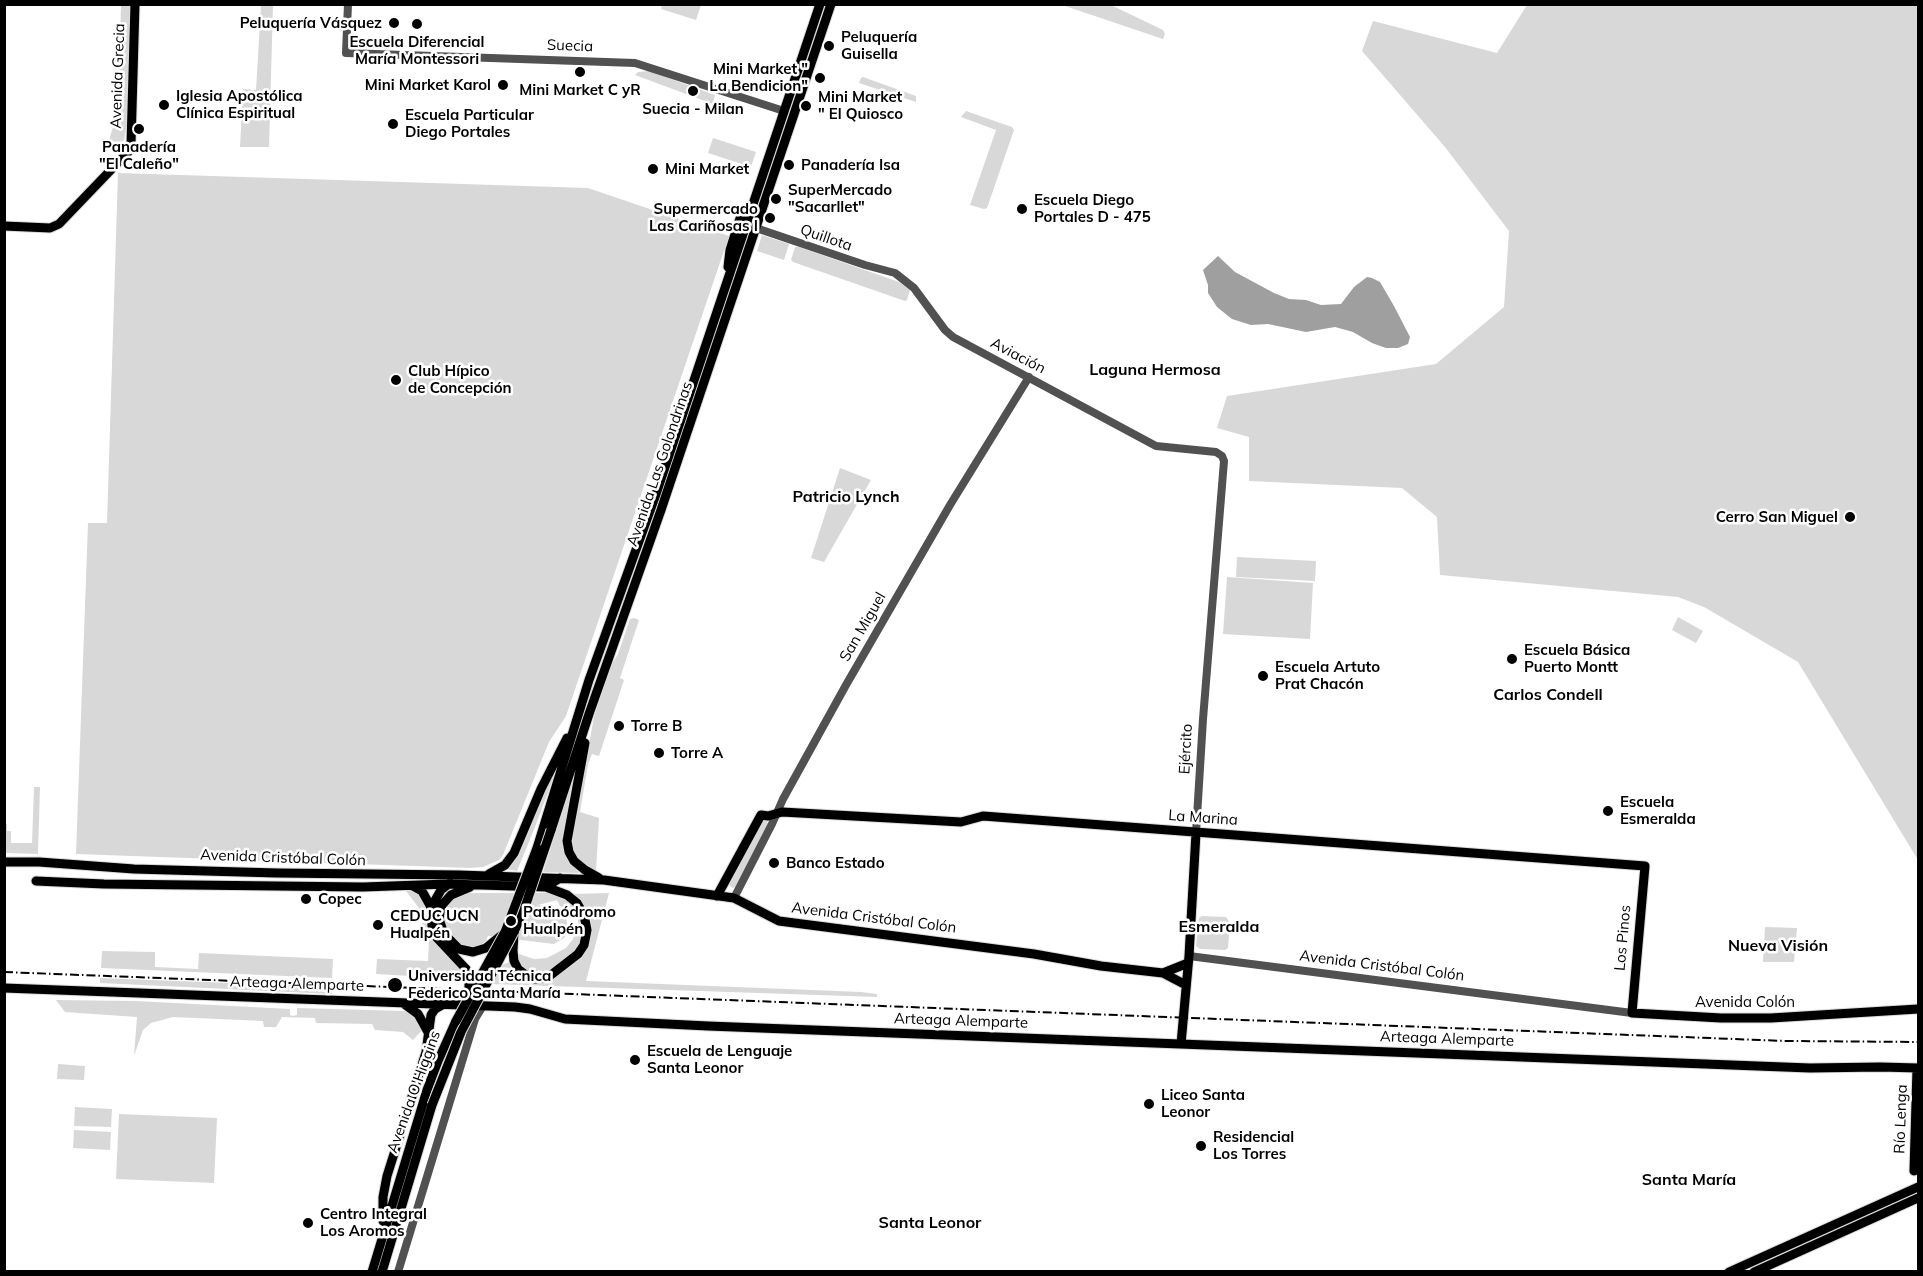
<!DOCTYPE html>
<html>
<head>
<meta charset="utf-8">
<style>
  body { margin:0 }
  #map { position:relative; width:1923px; height:1276px; overflow:hidden; background:#fff; font-family:Mulish,sans-serif }
  canvas { display:block }
  .frame { position:absolute; inset:0; border:6px solid #000; pointer-events:none }
</style>
</head>
<body>
<div id="map">
<canvas width="1923" height="1276"></canvas>
<div class="frame"></div>
</div>
<script>
const context = document.querySelector('canvas').getContext('2d');
context.lineJoin = 'round';
function paint(path, color) {
  context.fillStyle = color;
  context.fill(path, 'evenodd');
}
function shape(rows) {
  const path = new Path2D();
  for (const r of rows) {
    path.moveTo(r[0], r[1]);
    for (let i = 2; i < r.length; i += 2) path.lineTo(r[i], r[i + 1]);
  }
  return path;
}
function stroke(path, color, width, dash) {
  context.strokeStyle = color;
  context.lineWidth = width;
  context.lineCap = dash ? 'butt' : 'round';
  context.setLineDash(dash || []);
  context.stroke(path);
}
function label(font, color, halo, rows, align = 'center') {
  context.font = font + ' Mulish,sans-serif';
  context.lineWidth = 5;
  context.setLineDash([]);
  context.textBaseline = 'middle';
  context.strokeStyle = halo;
  context.fillStyle = color;
  for (const [text, x, y, turn = 0] of rows) {
    context.save();
    context.translate(x, y);
    context.rotate((+turn || 0) * Math.PI / 180);
    context.textAlign = isNaN(turn) ? turn : align;
    if (halo) context.strokeText(text, 0, 0);
    context.fillText(text, 0, 0);
    context.restore();
  }
}
paint(shape([
  [121,5,131,5,128,117,124,140,117,149,113,149,110,147,108,143,118,111],
  [261,5,273,5,269,147,240,147,243,89,256,90],
  [662,5,662,4,701,5,696,20,661,9],
  [1065,5,1111,5,1163,30,1165,34,1163,39,1065,6],
  [1527,5,1918,5,1918,860,1798,662,1704,607,1678,597,1440,575,1437,517,1402,488,1249,481,1249,437,1217,428,1227,396,1436,364,1504,307,1509,231,1445,147,1362,51,1373,21,1497,53],
  [649,71,715,95,713,104,635,75,638,72],
  [863,77,916,96,916,102,859,83,861,78],
  [966,111,1012,127,1014,130,987,208,984,209,970,205,996,130,961,117],
  [713,138,756,152,751,167,708,153],
  [118,173,588,188,729,236,566,716,549,742,503,855,499,860,483,867,470,868,76,854,88,523,107,523],
  [762,235,789,244,784,260,757,251],
  [795,247,799,247,899,282,910,290,907,300,905,301,793,262,791,260],
  [840,468,871,480,824,562,811,558],
  [1237,557,1316,561,1315,581,1236,577],
  [1227,577,1313,583,1310,639,1223,634],
  [1678,617,1703,631,1696,643,1672,630],
  [634,618,639,620,620,678,624,680,599,756,592,754,588,764,580,812,599,818,596,871,580,862,574,854,572,837,594,717,610,667,618,654,630,619],
  [559,763,535,827,517,871,505,869,514,862,521,847,546,786],
  [576,769,564,847,566,856,579,873,543,872],
  [34,787,40,787,38,854,5,853,5,824,7,824,7,831,11,831,11,843,32,843],
  [763,820,767,821,768,824,735,887,732,888,728,883],
  [403,887,418,893,427,909,428,924,461,968,464,978,462,982,428,981,427,977,376,974,377,959,428,961,429,940,423,939,422,912],
  [464,893,547,893,558,895,572,902,583,921,582,940,574,954,554,969,539,974,527,971,520,966,516,953,534,959,547,958,566,948,573,939,578,927,578,919,572,912,560,906,557,900,538,905,559,908,566,916,568,931,564,938,557,942,554,944,488,936,486,941,475,949,463,947,452,938,445,928,443,918,446,906,452,898],
  [609,893,586,981,861,992,877,994,877,997,491,984,502,965,510,962,539,982,580,957,590,931,591,920,586,907,573,894],
  [1202,916,1226,917,1230,922,1228,948,1225,950,1200,949,1196,946,1199,918],
  [1765,927,1797,928,1794,962,1763,962],
  [102,951,155,952,155,967,198,969,199,953,333,959,332,978,101,968],
  [100,978,332,987,332,994,100,983],
  [56,1000,136,1001,290,1009,290,1015,292,1016,297,1015,297,1008,404,1011,413,1015,420,1022,423,1029,413,1040,403,1032,375,1030,372,1024,316,1023,315,1018,282,1017,276,1027,264,1027,263,1021,173,1017,151,1023,143,1030,134,1056,137,1017,65,1012],
  [58,1064,85,1066,84,1080,57,1079],
  [75,1107,112,1109,111,1127,74,1126],
  [119,1114,217,1118,214,1183,116,1179],
  [74,1130,111,1132,110,1150,73,1148]
]), '#d8d8d8');
paint(shape([
  [1218,256,1235,272,1274,293,1289,299,1306,300,1321,305,1341,304,1354,287,1367,277,1372,278,1380,282,1394,306,1410,337,1408,344,1398,348,1386,348,1372,343,1353,332,1335,327,1306,332,1268,324,1251,325,1232,319,1217,307,1208,293,1208,285,1203,270]
]), '#9f9f9f');
const major = shape([
  [4,226,50,228,59,224,129,151,131,144,135,4],
  [728,267,730,250,742,212],
  [585,743,567,841,569,852,574,861,585,870,599,878],
  [551,830,589,714,661,510,831,4],
  [537,848,589,680,655,497,820,4],
  [4,862,39,862,134,869,277,873,459,875,604,880,734,898,779,921,1034,954,1101,966,1163,973,1186,985],
  [489,874,505,865,514,853,541,789,567,738],
  [36,881,104,884,363,887,448,884,546,887,560,878],
  [450,883,441,890,433,904,431,913,432,926,437,938,466,969],
  [413,886,422,891,432,909],
  [470,887,451,895,442,905,439,919,444,934,459,949,473,952,486,948,503,934],
  [717,896,761,815,768,816,782,812,961,822,983,816,1645,866,1632,1013,1721,1018,1771,1018,1918,1009],
  [525,907,514,932,513,951,514,961,518,969,526,975,534,979,547,978,578,954,584,945,587,930,584,915,577,903,567,895,546,887],
  [1163,973,1188,963],
  [4,988,515,1007,530,1009,565,1019,708,1026,1810,1068,1881,1067,1918,1068],
  [403,1003,418,1014,428,1032],
  [1181,1044,1189,956,1196,833],
  [1917,1068,1914,1171,1918,1169],
  [383,1221,383,1197,387,1176,426,1052,431,1015,435,1009,442,1005],
  [372,1272,427,1090,438,1061,456,1021],
  [382,1272,432,1105],
  [1729,1272,1918,1187],
  [1754,1272,1918,1198]
]);
stroke(major, '#dbdbdb', 11);
stroke(shape([
  [348,4,346,53,635,63,784,111],
  [756,228,865,265,895,273,914,288,945,330,953,337,1156,446,1216,452,1222,456,1224,461,1203,719,1196,833],
  [734,898,772,824,783,799,846,685,950,505,1029,377],
  [1189,956,1632,1013],
  [398,1272,475,1019,483,1006]
]), '#515151', 8);
stroke(major, '#000', 9);
stroke(shape([
  [4,972,1786,1041,1918,1042]
]), '#000', 2, [9, 3, 1.5, 3]);
const majorBridge = shape([
  [525,907,551,830],
  [466,969,469,980,469,995],
  [456,1021,505,932,537,848],
  [432,1105,461,1032,514,932]
]);
stroke(majorBridge, '#dbdbdb', 11, []);
stroke(majorBridge, '#000', 9);
for (const [x, y, r, color] of [
  [394,23,6,"#000"],
  [417,24,6,"#000"],
  [829,46,6,"#000"],
  [580,72,6,"#000"],
  [820,78,6,"#000"],
  [503,85,6,"#000"],
  [693,91,6,"#000"],
  [164,105,6,"#000"],
  [806,106,6,"#000"],
  [393,124,6,"#000"],
  [139,129,6,"#000"],
  [789,165,6,"#000"],
  [653,169,6,"#000"],
  [776,199,6,"#000"],
  [1022,209,6,"#000"],
  [770,218,6,"#000"],
  [396,380,6,"#000"],
  [1850,517,6,"#000"],
  [1512,659,6,"#000"],
  [1263,676,6,"#000"],
  [619,726,6,"#000"],
  [659,753,6,"#000"],
  [1608,811,6,"#000"],
  [774,863,6,"#000"],
  [306,899,6,"#000"],
  [511,921,6,"#000"],
  [378,925,6,"#000"],
  [395,985,8,"#000"],
  [635,1060,6,"#000"],
  [1149,1104,6,"#000"],
  [1201,1146,6,"#000"],
  [308,1223,6,"#000"]
]) {
  const dot = new Path2D();
  dot.arc(x, y, r, 0, 2 * Math.PI);
  context.fillStyle = color;
  context.fill(dot);
  stroke(dot, '#fff', 2);
}
label('bold 15px', '#000', '#fff', [
  ["Peluquería Vásquez",382,23,"right"],
  ["Peluquería",841,37],
  ["Guisella",841,54],
  ["Escuela Diferencial",417,42,"center"],
  ["María Montessori",417,59,"center"],
  ["Mini Market \"",808,69,"right"],
  ["La Bendicion\"",808,86,"right"],
  ["Mini Market Karol",491,85,"right"],
  ["Mini Market C yR",580,90,"center"],
  ["Iglesia Apostólica",176,96],
  ["Clínica Espiritual",176,113],
  ["Mini Market",818,97],
  ["\" El Quiosco",818,114],
  ["Suecia - Milan",693,109,"center"],
  ["Escuela Particular",405,115],
  ["Diego Portales",405,132],
  ["Panadería",139,147,"center"],
  ["\"El Caleño\"",139,164,"center"],
  ["Panadería Isa",801,165],
  ["Mini Market",665,169],
  ["SuperMercado",788,190],
  ["\"Sacarllet\"",788,207],
  ["Escuela Diego",1034,200],
  ["Portales D - 475",1034,217],
  ["Supermercado",758,209,"right"],
  ["Las Cariñosas I",758,226,"right"],
  ["Club Hípico",408,371],
  ["de Concepción",408,388],
  ["Cerro San Miguel",1838,517,"right"],
  ["Escuela Básica",1524,650],
  ["Puerto Montt",1524,667],
  ["Escuela Artuto",1275,667],
  ["Prat Chacón",1275,684],
  ["Torre B",631,726],
  ["Torre A",671,753],
  ["Escuela",1620,802],
  ["Esmeralda",1620,819],
  ["Banco Estado",786,863],
  ["Copec",318,899],
  ["Patinódromo",523,912],
  ["Hualpén",523,929],
  ["CEDUC UCN",390,916],
  ["Hualpén",390,933],
  ["Universidad Técnica",408,976],
  ["Federico Santa María",408,993],
  ["Escuela de Lenguaje",647,1051],
  ["Santa Leonor",647,1068],
  ["Liceo Santa",1161,1095],
  ["Leonor",1161,1112],
  ["Residencial",1213,1137],
  ["Los Torres",1213,1154],
  ["Centro Integral",320,1214],
  ["Los Aromos",320,1231]
], 'left');
label('15px', '#000', '#fff', [
  ["Suecia",570,46,2],
  ["Avenida Grecia",118,76,-88],
  ["Quillota",826,238,19],
  ["Aviación",1018,356,28],
  ["Avenida Las Golondrinas",660,464,-71],
  ["San Miguel",863,627,-60],
  ["Ejército",1186,749,-87],
  ["La Marina",1203,818,4],
  ["Avenida Cristóbal Colón",283,858,2],
  ["Avenida Cristóbal Colón",874,918,7],
  ["Los Pinos",1623,938,-85],
  ["Avenida Cristóbal Colón",1382,966,7],
  ["Arteaga Alemparte",297,984,2],
  ["Avenida Colón",1745,1002],
  ["Arteaga Alemparte",961,1021,2],
  ["Arteaga Alemparte",1447,1039,2],
  ["Avenida O'Higgins",414,1092,-70],
  ["Río Lenga",1901,1119,-88]
]);
label('bold 16px', '#000', '#fff', [
  ["Laguna Hermosa",1155,370],
  ["Patricio Lynch",846,497],
  ["Carlos Condell",1548,695],
  ["Esmeralda",1219,927],
  ["Nueva Visión",1778,946],
  ["Santa María",1689,1180],
  ["Santa Leonor",930,1223]
]);
</script>
</body>
</html>
